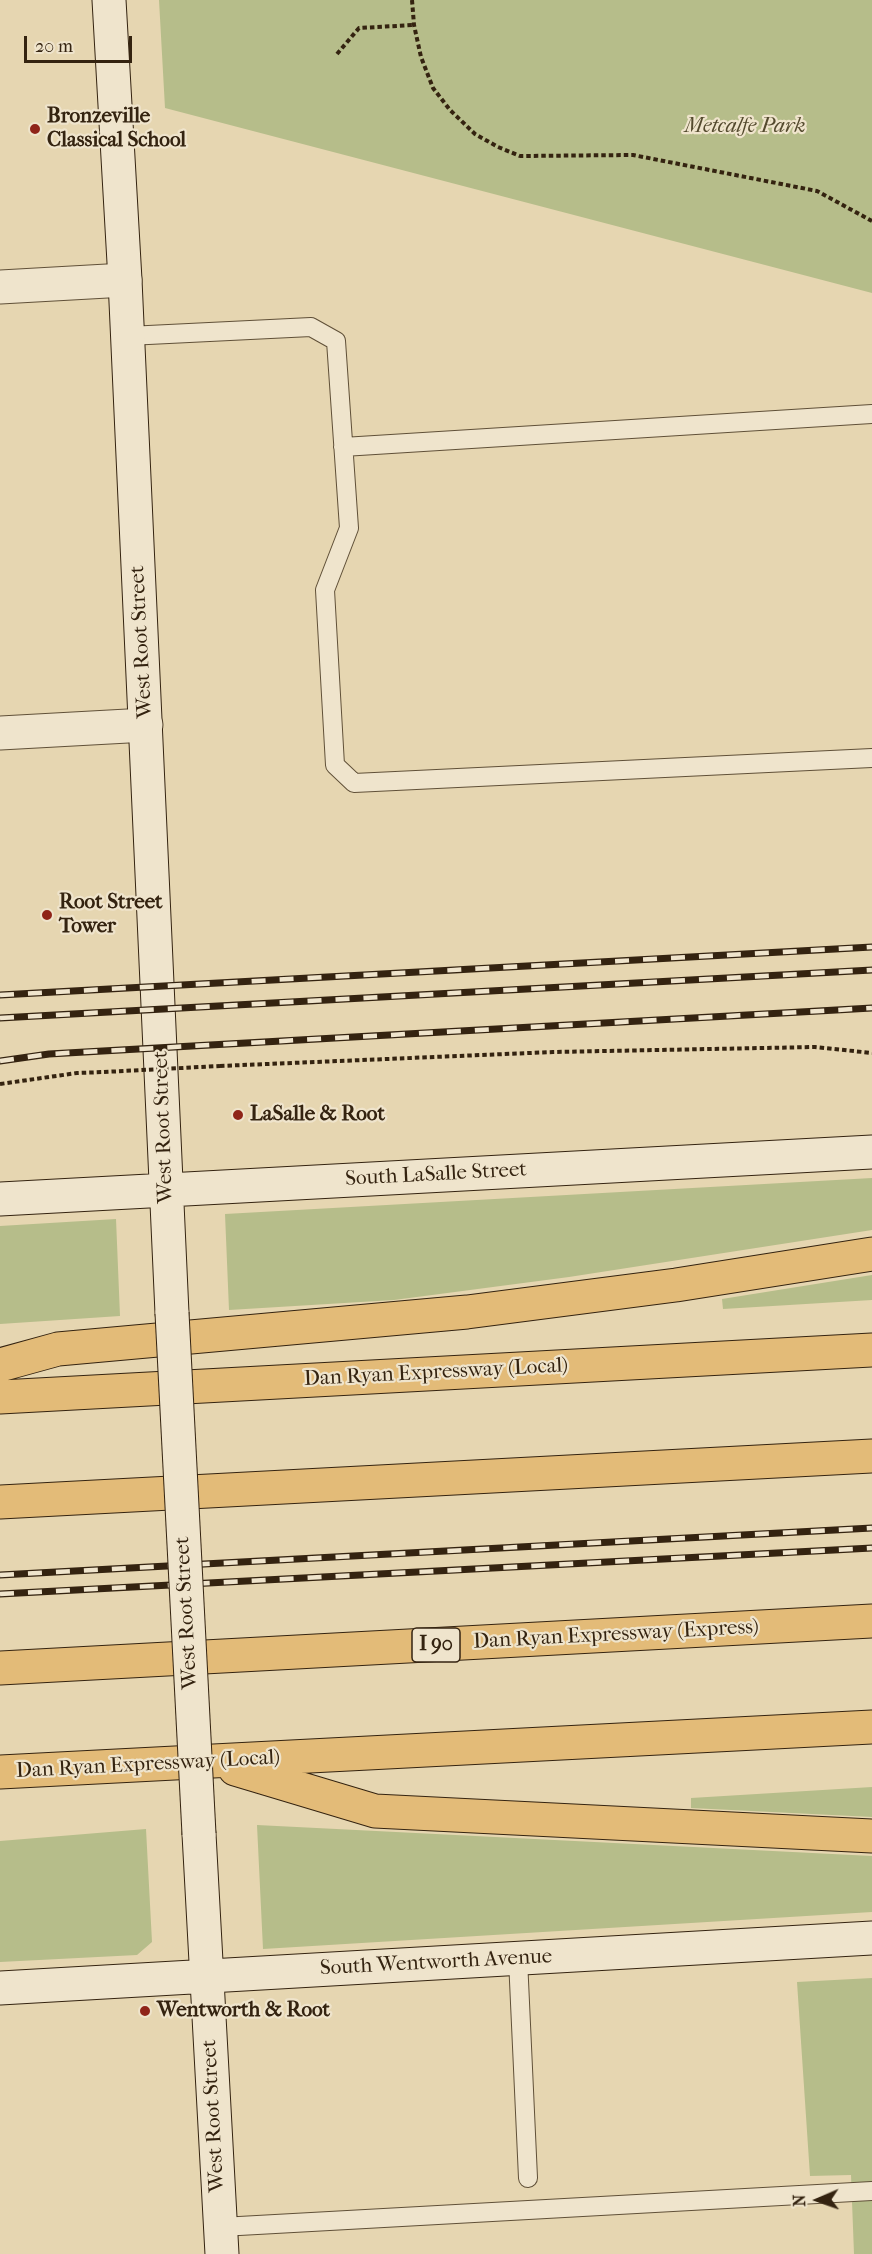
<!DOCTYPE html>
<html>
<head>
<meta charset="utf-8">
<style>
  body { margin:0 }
  #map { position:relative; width:872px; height:2254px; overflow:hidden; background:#e6d6b1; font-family:"IM FELL French Canon",serif }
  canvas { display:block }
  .north { position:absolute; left:788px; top:2170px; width:60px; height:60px; -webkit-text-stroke:4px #efe4cc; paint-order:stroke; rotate:268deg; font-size:16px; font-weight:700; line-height:24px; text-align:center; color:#342310 }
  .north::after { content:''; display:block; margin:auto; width:21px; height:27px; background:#342310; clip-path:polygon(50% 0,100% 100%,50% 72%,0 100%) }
  .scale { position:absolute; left:24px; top:36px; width:108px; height:27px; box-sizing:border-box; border:3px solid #342310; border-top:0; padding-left:8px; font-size:18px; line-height:21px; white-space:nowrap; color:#342310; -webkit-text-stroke:4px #efe4cc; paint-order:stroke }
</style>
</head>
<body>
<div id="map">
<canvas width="872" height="2254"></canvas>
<div class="north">N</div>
<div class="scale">20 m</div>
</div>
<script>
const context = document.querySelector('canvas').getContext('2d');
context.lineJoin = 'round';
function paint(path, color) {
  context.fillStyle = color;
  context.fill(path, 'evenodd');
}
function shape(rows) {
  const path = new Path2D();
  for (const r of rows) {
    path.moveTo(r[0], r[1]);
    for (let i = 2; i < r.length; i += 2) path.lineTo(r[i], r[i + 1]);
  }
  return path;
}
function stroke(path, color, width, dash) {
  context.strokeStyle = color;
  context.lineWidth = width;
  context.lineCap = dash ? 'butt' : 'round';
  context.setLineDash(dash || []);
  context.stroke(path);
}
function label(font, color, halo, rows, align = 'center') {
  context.font = font + ' "IM FELL French Canon",serif';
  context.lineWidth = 4.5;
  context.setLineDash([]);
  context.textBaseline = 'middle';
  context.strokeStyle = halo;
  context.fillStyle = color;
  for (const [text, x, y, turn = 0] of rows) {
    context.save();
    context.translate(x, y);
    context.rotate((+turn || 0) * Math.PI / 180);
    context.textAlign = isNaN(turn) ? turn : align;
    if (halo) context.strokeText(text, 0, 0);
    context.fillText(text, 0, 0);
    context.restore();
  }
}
paint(shape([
  [159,0,872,0,872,293,165,108],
  [872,1178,872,1230,569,1277,394,1300,229,1310,225,1214],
  [116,1219,120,1316,0,1324,0,1226],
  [872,1275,872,1300,723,1309,722,1299],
  [872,1787,872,1817,691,1808,691,1798],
  [257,1825,872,1856,872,1912,263,1949],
  [146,1829,152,1942,137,1955,0,1962,0,1841],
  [872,1978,872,2254,854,2254,851,2175,810,2176,797,1982]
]), '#b6bd8a');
const lane = shape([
  [128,336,311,327,336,341,349,528,325,590,335,765,354,783,872,758],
  [343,447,872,414],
  [518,1959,528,2178],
  [221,2227,872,2191]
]);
const street = shape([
  [0,287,125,280],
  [0,733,146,725]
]);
const secondary = shape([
  [109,0,125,280,172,1313],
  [0,1199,872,1152],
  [199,1834,222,2254],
  [0,1988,872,1938]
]);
const highway = shape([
  [0,1365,58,1349,467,1312,676,1285,872,1254],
  [0,1397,872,1350],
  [0,1502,872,1456],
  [0,1668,872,1621],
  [235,1769,375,1811,872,1836],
  [0,1772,872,1727]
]);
stroke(lane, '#605038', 20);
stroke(street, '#605038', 35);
stroke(secondary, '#342310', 35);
stroke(highway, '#342310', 35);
stroke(shape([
  [412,0,414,25,421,57,433,88,450,110,475,134,498,147,520,156,633,155,817,191,872,221],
  [337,54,359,28,414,25],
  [220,1066,553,1052,815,1047,872,1053],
  [0,1084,77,1073,104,1072]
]), '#342310', 4, [4.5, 3]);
stroke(lane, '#efe4cc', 18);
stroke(street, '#efe4cc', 33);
stroke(secondary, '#efe4cc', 33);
stroke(highway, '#e3bb78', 33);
const rail = shape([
  [0,995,872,947],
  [0,1018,872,970],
  [0,1061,49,1054,872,1008],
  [0,1575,872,1528],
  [0,1594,872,1548]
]);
stroke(rail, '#342310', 7);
stroke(rail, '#efe4cc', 4.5, [14]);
const secondaryBridge = shape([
  [172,1313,199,1834]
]);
stroke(secondaryBridge, '#342310', 35, []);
stroke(shape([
  [104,1072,220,1066]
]), '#342310', 4, [4.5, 3]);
stroke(secondaryBridge, '#efe4cc', 33);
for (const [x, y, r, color] of [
  [35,129,6,"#8f2418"],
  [47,915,6,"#8f2418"],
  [238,1115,6,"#8f2418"],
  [145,2011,6,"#8f2418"]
]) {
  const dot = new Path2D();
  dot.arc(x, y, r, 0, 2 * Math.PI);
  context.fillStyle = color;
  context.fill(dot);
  stroke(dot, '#efe4cc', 2);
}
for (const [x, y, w] of [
  [436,1645,48]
]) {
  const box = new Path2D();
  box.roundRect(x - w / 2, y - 17, w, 34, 4.5);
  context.fillStyle = '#efe4cc';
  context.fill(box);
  stroke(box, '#342310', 1.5);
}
label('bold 20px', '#342310', null, [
  ["I 90",436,1645]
]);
label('bold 21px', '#342310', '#efe4cc', [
  ["Bronzeville",47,117],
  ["Classical School",47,141],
  ["Root Street",59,903],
  ["Tower",59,927],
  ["LaSalle & Root",250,1115],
  ["Wentworth & Root",157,2011]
], 'left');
label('italic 21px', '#544a2e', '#efe4cc', [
  ["Metcalfe Park",745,127]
]);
label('21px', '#342310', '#efe4cc', [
  ["West Root Street",142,642,-93],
  ["West Root Street",164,1127,-92],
  ["South LaSalle Street",436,1175,-3],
  ["Dan Ryan Expressway (Local)",436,1373,-3],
  ["West Root Street",187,1613,-93],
  ["Dan Ryan Expressway (Express)",616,1635,-3],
  ["Dan Ryan Expressway (Local)",148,1765,-3],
  ["South Wentworth Avenue",436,1963,-3],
  ["West Root Street",214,2116,-93]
]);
</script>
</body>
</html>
